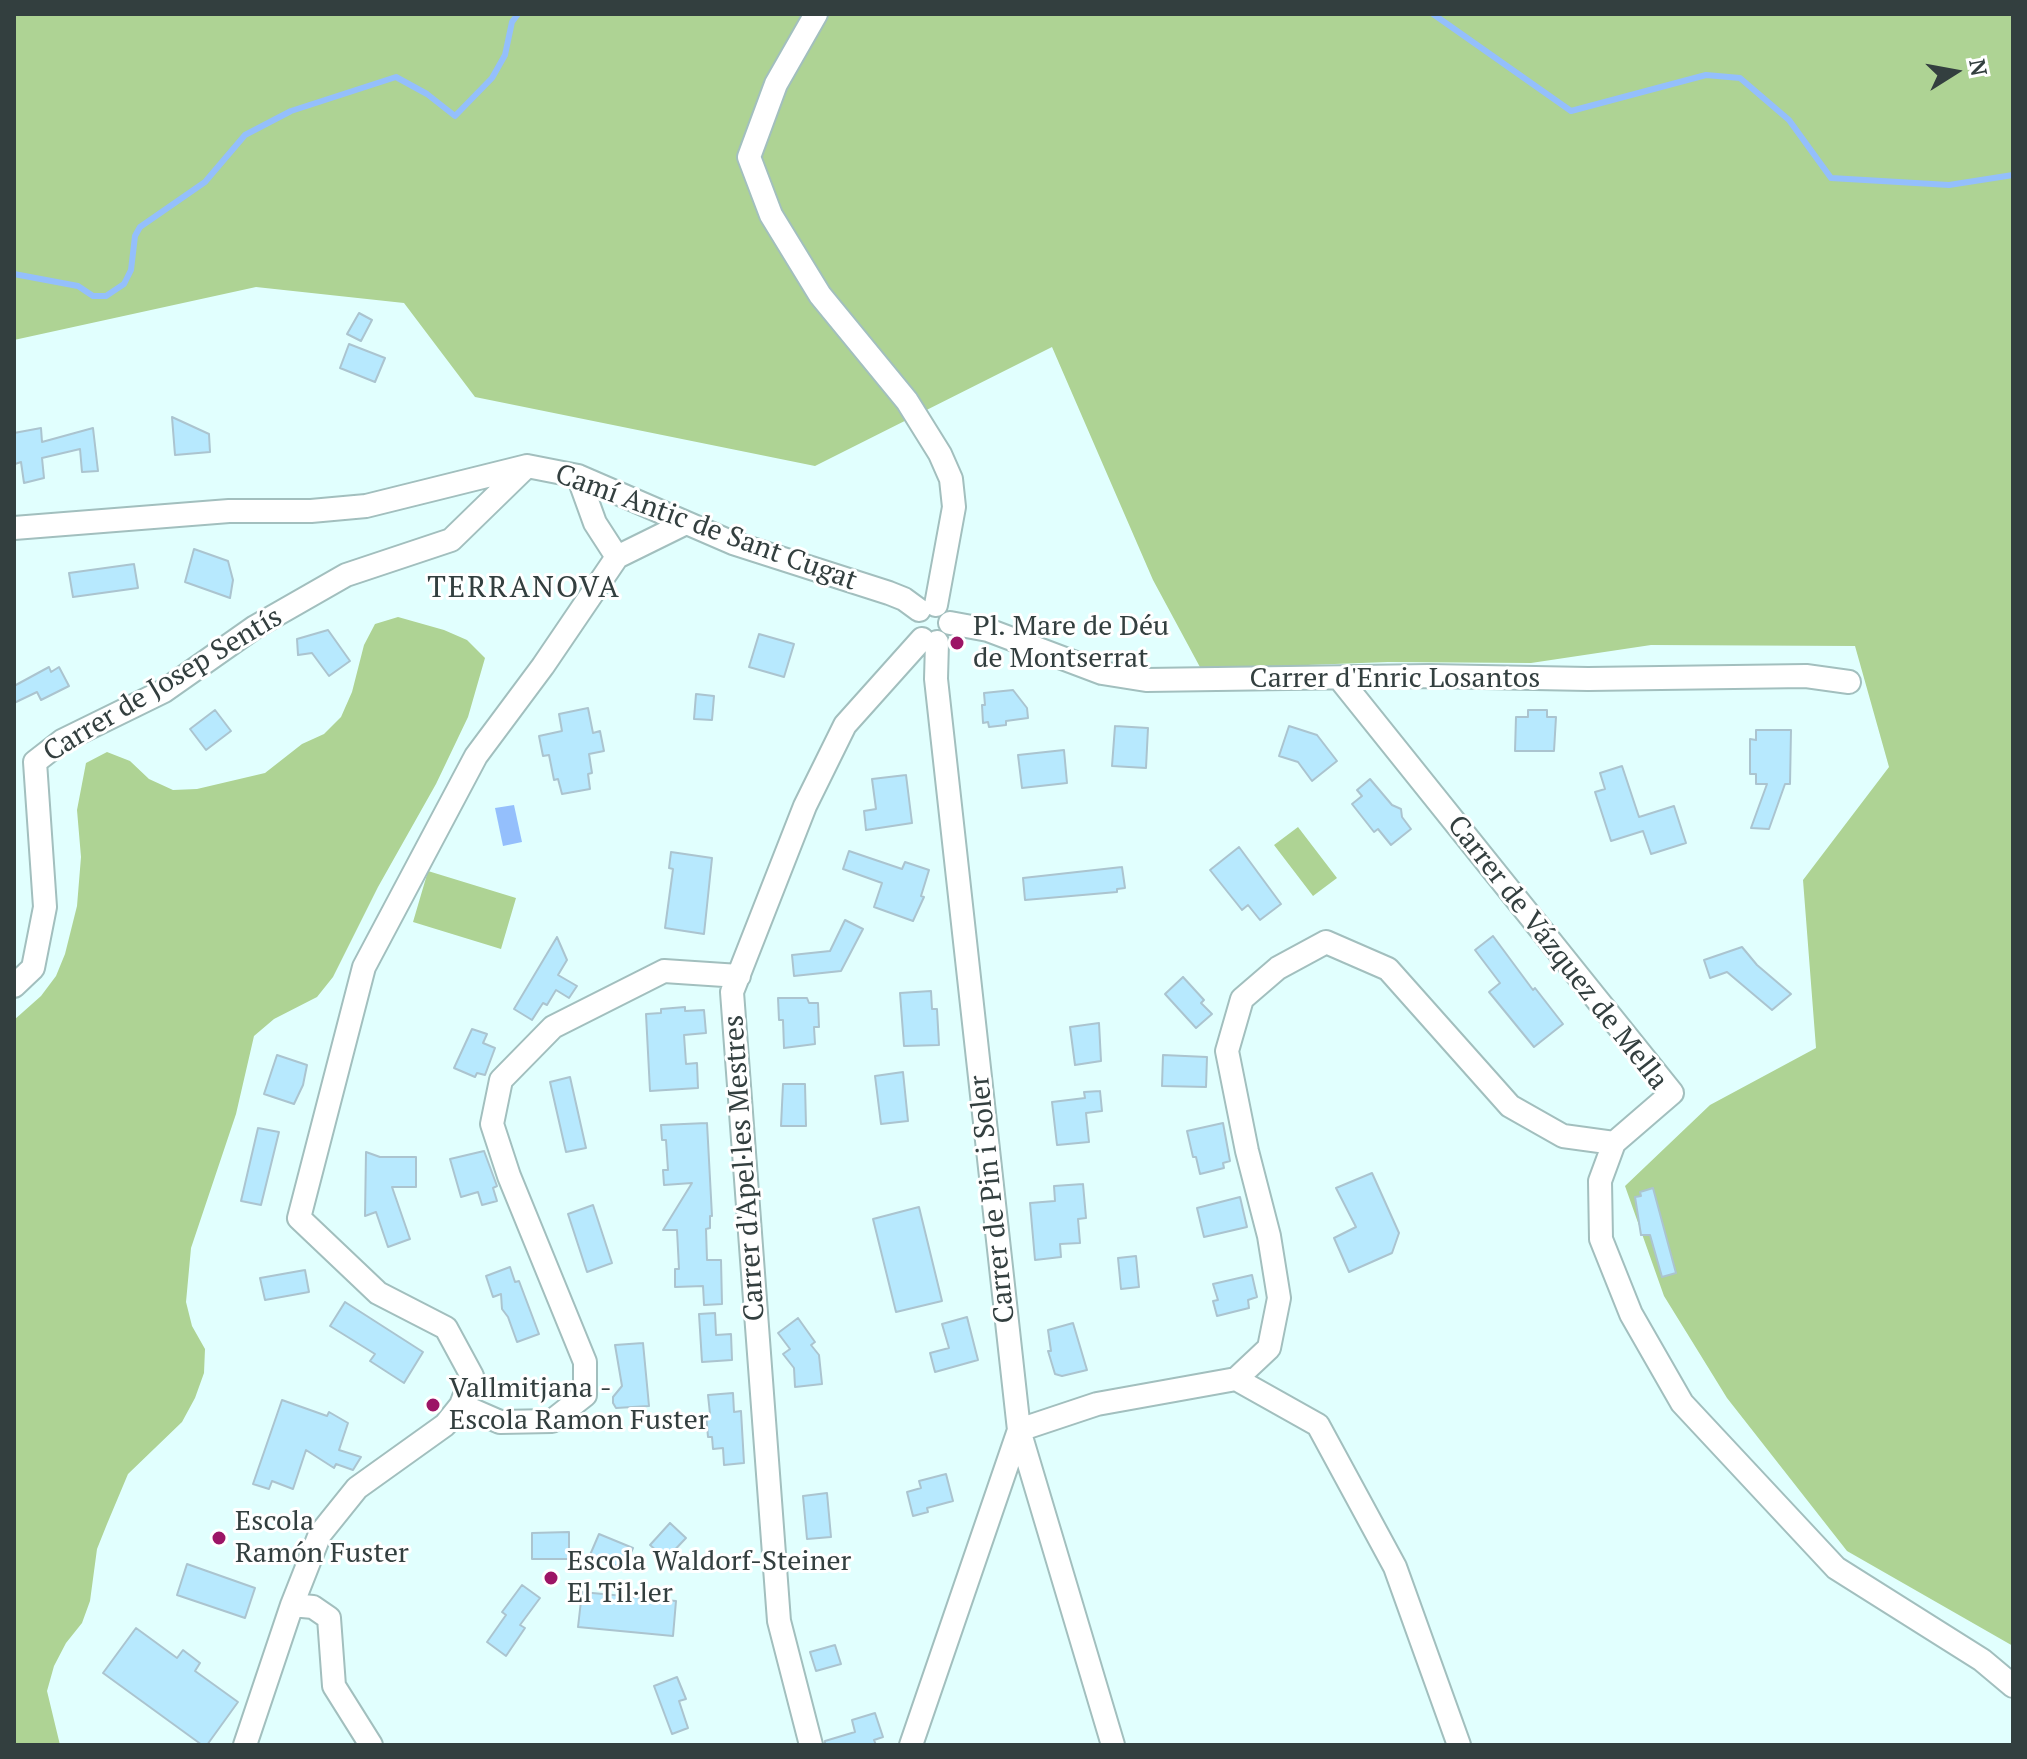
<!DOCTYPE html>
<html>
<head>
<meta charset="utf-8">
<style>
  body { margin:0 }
  #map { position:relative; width:2027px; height:1759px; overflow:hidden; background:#e1fffe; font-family:"PT Serif",serif }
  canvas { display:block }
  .frame { position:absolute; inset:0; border:16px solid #333f3f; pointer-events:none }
  .north { position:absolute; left:1915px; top:32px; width:80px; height:80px; -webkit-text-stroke:6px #fff; paint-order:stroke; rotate:79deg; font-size:22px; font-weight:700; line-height:32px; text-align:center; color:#333f3f }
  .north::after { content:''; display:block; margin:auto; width:28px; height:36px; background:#333f3f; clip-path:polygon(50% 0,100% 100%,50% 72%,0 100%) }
</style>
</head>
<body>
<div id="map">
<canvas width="2027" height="1759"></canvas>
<div class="frame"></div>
<div class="north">N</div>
</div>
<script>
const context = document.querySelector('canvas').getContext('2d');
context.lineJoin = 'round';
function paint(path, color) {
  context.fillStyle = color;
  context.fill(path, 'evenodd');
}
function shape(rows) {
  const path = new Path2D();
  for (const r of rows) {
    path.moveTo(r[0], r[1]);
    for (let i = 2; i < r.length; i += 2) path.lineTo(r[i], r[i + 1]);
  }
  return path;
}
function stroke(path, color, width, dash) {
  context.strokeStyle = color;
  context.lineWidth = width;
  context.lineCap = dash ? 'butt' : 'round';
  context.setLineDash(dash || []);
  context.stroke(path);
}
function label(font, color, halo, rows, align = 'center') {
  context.font = font + ' "PT Serif",serif';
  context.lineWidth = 6;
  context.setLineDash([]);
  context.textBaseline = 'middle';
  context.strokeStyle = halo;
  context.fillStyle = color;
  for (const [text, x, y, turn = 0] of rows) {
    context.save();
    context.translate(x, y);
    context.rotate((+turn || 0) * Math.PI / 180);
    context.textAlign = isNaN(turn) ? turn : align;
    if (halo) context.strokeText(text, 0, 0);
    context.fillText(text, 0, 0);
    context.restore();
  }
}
paint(shape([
  [14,14,2013,14,2013,1646,1847,1551,1727,1398,1664,1296,1625,1186,1710,1105,1816,1048,1803,880,1889,767,1855,646,1651,645,1531,663,1388,662,1201,669,1153,580,1052,347,815,466,475,397,404,303,256,287,14,340],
  [398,617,444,630,467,640,485,658,468,717,436,784,378,887,333,977,317,997,274,1019,254,1036,236,1114,191,1248,186,1302,192,1326,205,1349,204,1373,195,1398,182,1422,128,1474,107,1524,97,1549,90,1601,82,1623,66,1643,54,1666,47,1691,60,1745,14,1745,14,1020,41,996,56,976,65,954,77,906,81,857,77,810,86,763,107,752,130,761,149,779,173,790,197,789,265,773,302,744,324,734,341,717,352,692,364,645,375,624],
  [1298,827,1337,878,1313,896,1274,845],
  [428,871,516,898,501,949,413,922]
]), '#aed394');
paint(shape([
  [514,805,522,842,503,846,495,808]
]), '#94bffc');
stroke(shape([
  [1433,14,1571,111,1706,75,1740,78,1789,120,1831,178,1949,185,2013,175],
  [14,274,78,286,93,296,106,296,124,284,131,270,135,236,140,227,205,182,245,135,291,111,396,77,427,94,455,116,492,78,505,55,512,22,518,14]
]), '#94bffc', 6);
const building = shape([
  [359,313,372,320,361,341,347,334,359,313],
  [349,344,385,358,375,382,340,368,349,344],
  [172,417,209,434,210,452,175,455,172,417],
  [41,428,42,442,93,428,98,471,82,472,80,449,42,458,44,478,24,483,21,462,15,464,14,433,41,428],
  [194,549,228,561,233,580,230,598,185,582,194,549],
  [134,564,138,588,73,597,69,573,134,564],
  [328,630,350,661,329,676,312,653,298,655,297,639,328,630],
  [759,634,794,644,784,677,749,667,759,634],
  [49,667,51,672,59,667,69,686,41,700,37,692,14,703,14,686,49,667],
  [1013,690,1027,708,1028,718,1006,721,1006,725,989,727,988,722,983,723,982,705,985,705,984,693,1013,690],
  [696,694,714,696,712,720,694,719,696,694],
  [588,708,593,733,600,731,604,751,589,754,592,773,588,774,590,789,562,794,558,779,554,780,549,755,543,756,539,736,562,731,559,714,588,708],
  [215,710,231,731,206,750,190,729,215,710],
  [1528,710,1547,710,1547,717,1556,717,1554,751,1515,751,1516,717,1528,717,1528,710],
  [1115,726,1148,728,1146,768,1112,766,1115,726],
  [1289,726,1317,735,1337,761,1312,781,1298,762,1279,756,1289,726],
  [1756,730,1791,730,1790,784,1785,784,1769,829,1751,828,1767,784,1756,784,1756,774,1750,774,1750,739,1756,740,1756,730],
  [1064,750,1067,783,1022,788,1018,755,1064,750],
  [1622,766,1639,817,1674,806,1686,843,1651,854,1643,831,1611,841,1595,792,1605,789,1600,773,1622,766],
  [906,775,912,823,866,830,864,811,876,809,872,779,906,775],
  [1370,779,1392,805,1401,809,1402,817,1411,829,1391,845,1378,829,1374,832,1352,804,1362,796,1357,790,1370,779],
  [1239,847,1281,904,1260,920,1248,905,1242,910,1210,870,1239,847],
  [849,851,902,869,905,862,929,870,921,896,924,897,913,921,874,907,882,883,843,869,849,851],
  [671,852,712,858,704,934,665,928,673,869,669,868,671,852],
  [1122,867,1125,888,1117,889,1117,892,1025,900,1023,878,1122,867],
  [845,920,863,929,841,971,794,976,792,955,830,951,845,920],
  [1493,936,1533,990,1535,988,1563,1024,1534,1047,1489,992,1500,983,1475,950,1493,936],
  [557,937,567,960,558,975,577,986,569,998,556,990,547,1005,543,1003,532,1020,514,1009,557,937],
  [1742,947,1757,965,1791,994,1772,1010,1727,972,1710,978,1704,960,1742,947],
  [1183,977,1204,1000,1201,1003,1212,1014,1196,1028,1165,994,1183,977],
  [931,991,932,1009,937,1009,939,1045,904,1046,900,993,931,991],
  [778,998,807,998,809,1003,818,1003,819,1027,814,1027,815,1044,784,1048,783,1020,779,1020,778,998],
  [685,1007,685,1011,704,1010,706,1033,684,1035,686,1064,697,1063,698,1088,650,1091,646,1014,661,1013,661,1009,685,1007],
  [1099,1023,1101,1061,1075,1065,1070,1027,1099,1023],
  [472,1029,487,1034,483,1043,495,1048,485,1075,477,1073,475,1077,454,1068,472,1029],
  [277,1055,307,1065,303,1085,294,1104,264,1094,277,1055],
  [1163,1055,1207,1057,1206,1087,1162,1086,1163,1055],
  [903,1072,908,1121,881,1124,875,1076,903,1072],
  [570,1077,586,1148,566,1152,550,1082,570,1077],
  [783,1084,805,1084,806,1126,781,1126,783,1084],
  [1100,1091,1102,1111,1086,1113,1089,1142,1057,1145,1052,1102,1085,1098,1084,1092,1100,1091],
  [707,1123,712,1216,710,1216,710,1228,706,1229,707,1260,721,1260,722,1304,704,1305,703,1286,675,1287,675,1269,679,1269,677,1230,663,1230,692,1183,664,1185,663,1170,668,1170,666,1140,662,1140,661,1125,707,1123],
  [1223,1123,1230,1161,1223,1163,1224,1168,1200,1174,1196,1157,1193,1157,1187,1131,1223,1123],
  [258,1128,279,1132,261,1205,241,1201,258,1128],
  [484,1151,497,1186,493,1188,497,1201,482,1205,478,1192,461,1197,450,1159,484,1151],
  [366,1152,380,1157,416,1157,416,1187,392,1187,410,1239,388,1247,376,1212,365,1216,366,1152],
  [1372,1173,1399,1233,1392,1253,1349,1272,1334,1238,1356,1227,1336,1188,1372,1173],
  [1083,1184,1086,1218,1078,1219,1080,1243,1060,1244,1061,1257,1035,1260,1030,1203,1055,1201,1054,1186,1083,1184],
  [1653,1188,1676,1273,1662,1277,1650,1235,1641,1235,1635,1197,1641,1196,1640,1192,1653,1188],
  [1240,1197,1247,1227,1204,1237,1197,1208,1240,1197],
  [593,1205,612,1263,587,1272,568,1214,593,1205],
  [919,1207,942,1301,896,1312,873,1219,919,1207],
  [1136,1256,1139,1287,1121,1289,1118,1258,1136,1256],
  [510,1267,515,1282,519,1281,539,1334,517,1342,508,1317,502,1309,501,1294,493,1297,486,1276,510,1267],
  [305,1270,309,1292,265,1300,260,1278,305,1270],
  [1252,1275,1257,1297,1248,1300,1249,1308,1217,1316,1213,1301,1218,1300,1213,1284,1252,1275],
  [345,1302,423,1352,404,1383,370,1361,375,1354,330,1326,345,1302],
  [715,1313,716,1335,731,1334,732,1360,702,1362,699,1314,715,1313],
  [967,1317,978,1360,935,1372,930,1353,949,1348,942,1324,967,1317],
  [798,1318,815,1342,811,1345,819,1355,822,1384,795,1387,794,1368,783,1354,790,1349,778,1333,798,1318],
  [1073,1323,1087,1370,1062,1376,1055,1374,1048,1351,1051,1351,1048,1330,1073,1323],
  [643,1343,649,1406,616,1408,613,1403,613,1397,622,1386,615,1345,643,1343],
  [733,1393,734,1412,741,1411,744,1463,724,1465,723,1448,713,1449,712,1437,708,1437,706,1414,710,1414,708,1395,733,1393],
  [282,1400,327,1416,329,1412,348,1423,339,1450,361,1457,353,1470,336,1464,334,1468,306,1450,293,1489,272,1481,269,1489,253,1484,282,1400],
  [946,1474,953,1501,927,1508,928,1512,913,1516,907,1492,921,1488,919,1481,946,1474],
  [827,1493,831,1537,807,1539,803,1496,827,1493],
  [670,1523,686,1538,666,1559,650,1545,670,1523],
  [569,1532,569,1559,532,1559,532,1533,569,1532],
  [599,1534,633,1548,624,1569,590,1555,599,1534],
  [187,1564,255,1588,245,1618,177,1595,187,1564],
  [522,1585,540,1598,520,1625,525,1628,506,1656,487,1642,506,1615,502,1612,522,1585],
  [582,1592,676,1601,673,1636,578,1627,582,1592],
  [136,1628,177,1658,183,1650,200,1663,195,1671,238,1702,207,1745,202,1745,103,1673,136,1628],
  [835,1645,841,1664,816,1671,810,1652,835,1645],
  [677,1677,686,1699,679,1701,688,1728,672,1734,654,1686,677,1677],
  [875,1713,883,1737,874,1740,876,1745,825,1745,825,1741,855,1732,852,1720,875,1713]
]);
paint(building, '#b7e9fe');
stroke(building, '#abc4cf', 2);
const street = shape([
  [816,14,776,84,749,157,771,215,820,295,907,401,940,454,951,479,954,507,936,605],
  [578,476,595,523,617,557],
  [14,528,229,511,311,511,366,506,527,466,578,476,733,543,889,593,904,599,919,610],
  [950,623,988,630,1102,673,1146,680,1429,676,1588,679,1806,676,1849,682],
  [937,642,936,679,1019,1430,1113,1745],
  [1340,679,1672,1093,1614,1143,1600,1181,1601,1239,1631,1314,1682,1403,1836,1568,1982,1660,2013,1686],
  [14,986,33,968,45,907,35,762,62,741,164,691,255,627,346,575,451,540,527,466],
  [1236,1379,1318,1425,1395,1567,1459,1745],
  [461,1405,500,1422,552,1421,585,1395,585,1362,509,1176,492,1124,501,1080,553,1027,664,971,739,976],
  [292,1605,313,1607,329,1618,334,1686,371,1745],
  [245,1745,292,1605,320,1534,357,1488,445,1425,461,1405,472,1376,446,1328,378,1293,299,1218,364,967,476,756,543,666,617,557,686,523],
  [811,1745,779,1621,732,992,805,806,845,725,922,639],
  [911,1745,1019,1430,1097,1404,1236,1379,1269,1348,1279,1298,1269,1236,1247,1151,1227,1051,1242,999,1278,968,1326,942,1388,969,1510,1106,1563,1136,1614,1143]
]);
stroke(street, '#a2bfbe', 26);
stroke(street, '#fff', 22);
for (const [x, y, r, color] of [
  [957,643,8,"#9c1566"],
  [433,1405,8,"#9c1566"],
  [219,1538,8,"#9c1566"],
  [551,1578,8,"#9c1566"]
]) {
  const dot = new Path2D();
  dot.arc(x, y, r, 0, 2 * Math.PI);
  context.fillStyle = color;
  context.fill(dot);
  stroke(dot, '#fff', 3);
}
label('28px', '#333f3f', '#fff', [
  ["Camí Antic de Sant Cugat",706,528,20],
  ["Carrer d'Enric Losantos",1395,679],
  ["Carrer de Josep Sentís",163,685,-31],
  ["Carrer de Vázquez de Mella",1557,953,52],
  ["Carrer d'Apel·les Mestres",745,1168,-94],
  ["Carrer de Pin i Soler",993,1199,-96]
]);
label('28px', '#333f3f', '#fff', [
  ["Pl. Mare de Déu",973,627],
  ["de Montserrat",973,659],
  ["Vallmitjana -",449,1389],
  ["Escola Ramon Fuster",449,1421],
  ["Escola",235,1522],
  ["Ramón Fuster",235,1554],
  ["Escola Waldorf-Steiner",567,1562],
  ["El Til·ler",567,1594]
], 'left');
context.letterSpacing = '2px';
label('30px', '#333f3f', '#fff', [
  ["TERRANOVA",524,588]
]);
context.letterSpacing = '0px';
</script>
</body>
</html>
